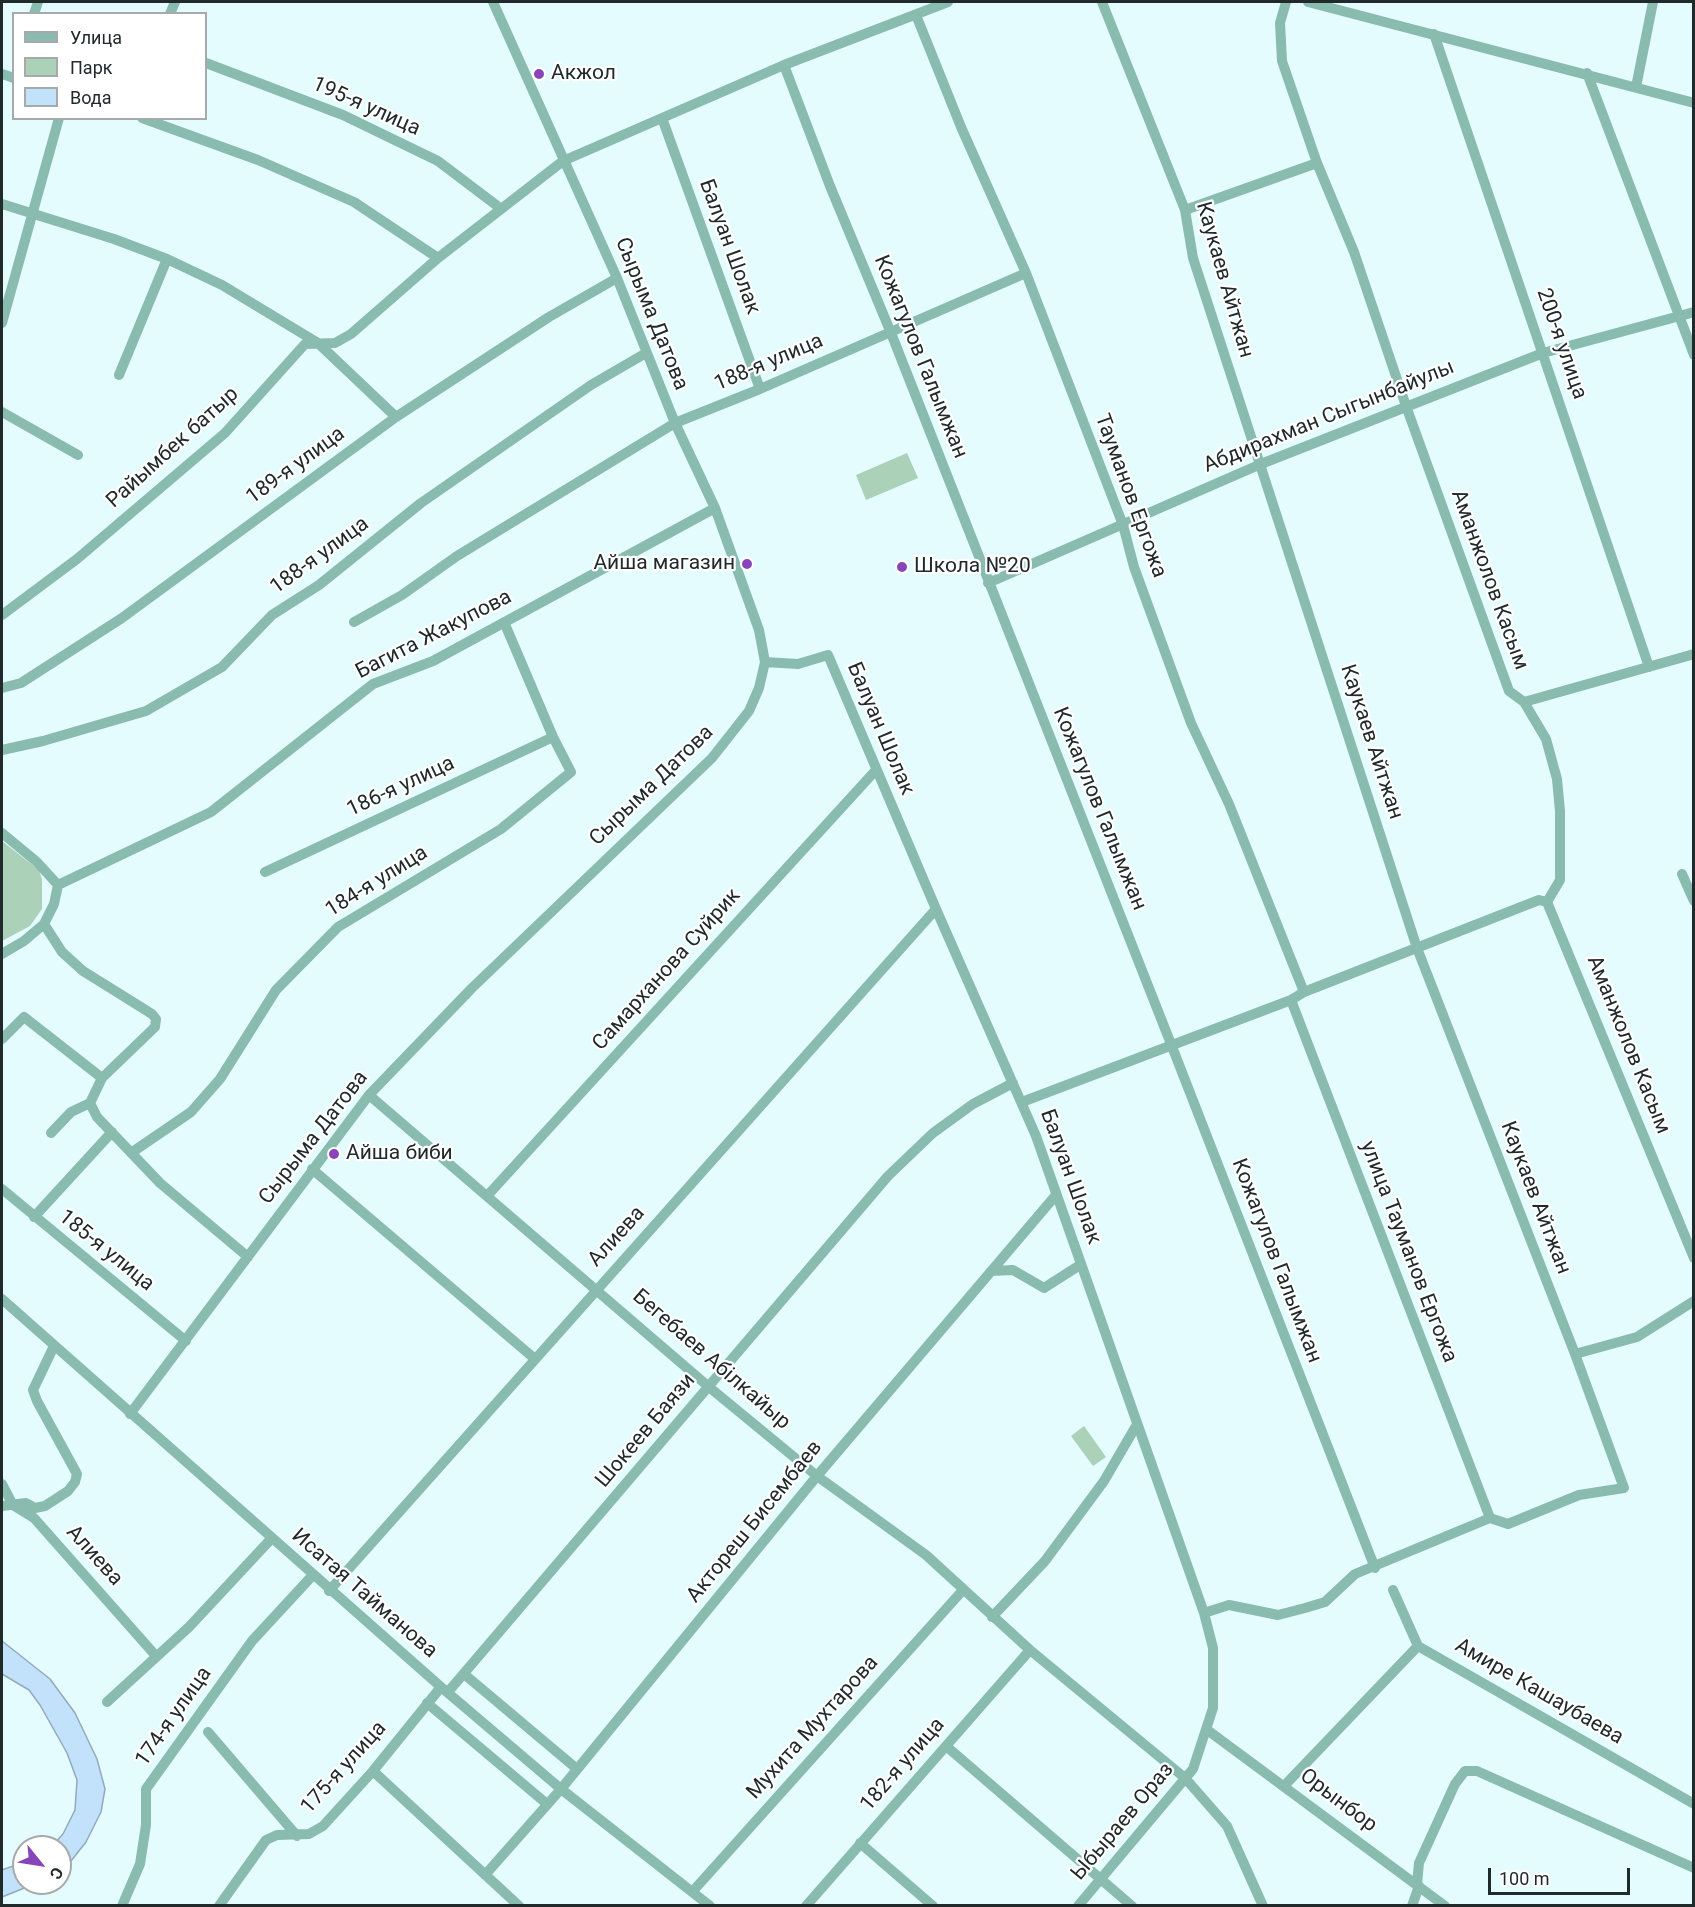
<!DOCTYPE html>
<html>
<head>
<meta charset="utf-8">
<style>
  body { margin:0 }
  #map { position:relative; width:1695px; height:1907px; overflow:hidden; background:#e4fcfd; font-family:Roboto,sans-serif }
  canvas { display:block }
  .frame { position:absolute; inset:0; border:3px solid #212a2b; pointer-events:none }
  .legend { position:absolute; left:12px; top:12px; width:195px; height:108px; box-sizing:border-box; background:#fff; border:2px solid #a6aaaa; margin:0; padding:8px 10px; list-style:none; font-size:18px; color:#212a2b }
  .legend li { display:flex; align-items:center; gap:12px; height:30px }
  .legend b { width:30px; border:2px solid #a6aaaa }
  .north { position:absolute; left:12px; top:1835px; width:60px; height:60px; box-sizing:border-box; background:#fff; border:2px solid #a6aaaa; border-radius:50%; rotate:120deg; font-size:16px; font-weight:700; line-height:24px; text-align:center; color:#212a2b }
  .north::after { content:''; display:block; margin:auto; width:21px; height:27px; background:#8845ba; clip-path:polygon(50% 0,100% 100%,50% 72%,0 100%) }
  .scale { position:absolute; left:1488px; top:1868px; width:142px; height:27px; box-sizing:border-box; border:3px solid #212a2b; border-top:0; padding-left:8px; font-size:18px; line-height:21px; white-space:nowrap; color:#212a2b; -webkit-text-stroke:4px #fff; paint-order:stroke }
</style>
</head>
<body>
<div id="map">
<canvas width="1695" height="1907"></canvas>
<div class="frame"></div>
<ul class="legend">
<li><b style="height:8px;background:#8abbaf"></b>Улица</li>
<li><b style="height:16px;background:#abd1b9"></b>Парк</li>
<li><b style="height:16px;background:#c2e1fb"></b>Вода</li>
</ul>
<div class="north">С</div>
<div class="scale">100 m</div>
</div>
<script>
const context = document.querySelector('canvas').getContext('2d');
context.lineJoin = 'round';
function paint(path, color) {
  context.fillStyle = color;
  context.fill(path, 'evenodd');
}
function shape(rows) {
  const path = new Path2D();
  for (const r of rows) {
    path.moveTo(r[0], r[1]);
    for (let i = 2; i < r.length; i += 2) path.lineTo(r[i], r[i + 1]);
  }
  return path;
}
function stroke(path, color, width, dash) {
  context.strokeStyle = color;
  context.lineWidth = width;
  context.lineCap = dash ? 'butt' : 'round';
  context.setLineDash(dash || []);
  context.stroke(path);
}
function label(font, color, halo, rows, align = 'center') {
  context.font = font + ' Roboto,sans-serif';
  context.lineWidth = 4.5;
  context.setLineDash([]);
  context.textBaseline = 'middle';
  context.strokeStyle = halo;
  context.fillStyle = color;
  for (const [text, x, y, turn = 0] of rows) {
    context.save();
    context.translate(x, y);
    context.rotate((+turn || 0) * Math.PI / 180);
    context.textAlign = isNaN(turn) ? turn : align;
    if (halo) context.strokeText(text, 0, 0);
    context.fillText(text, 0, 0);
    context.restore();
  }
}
paint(shape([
  [907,453,918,478,866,500,856,475],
  [2,841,39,870,42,879,42,909,30,926,2,941],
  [1084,1426,1106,1457,1093,1466,1071,1436]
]), '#abd1b9');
const water = shape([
  [2,1641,50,1679,75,1713,97,1759,105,1789,101,1812,86,1842,67,1866,60,1870,60,1847,51,1847,63,1834,75,1810,77,1780,67,1753,40,1705,29,1690,2,1674,2,1641],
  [24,1862,24,1883,37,1883,2,1897,2,1870,24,1862]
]);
paint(water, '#c2e1fb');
stroke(water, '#92aabd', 1.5);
stroke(shape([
  [1102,2,1185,210,1193,258,1417,948,1575,1354,1624,1488,1579,1495,1508,1524,1490,1518,1355,1574,1325,1602,1305,1608,1278,1615,1229,1605,1204,1613],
  [1286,2,1280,23,1282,61,1317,163,1354,252,1406,406,1509,691,1524,702,1546,739,1557,779,1560,811,1560,880,1547,902,1694,1258],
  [1308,2,1694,103],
  [34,14,38,2],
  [170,14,175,2],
  [916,15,961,127,1026,273,1123,525,1134,567,1191,723,1229,804,1304,992],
  [1434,34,1649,667],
  [206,63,343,115,438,161,500,208],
  [784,65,830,186,891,333,1171,1044,1375,1568],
  [1587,73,1694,355],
  [2,74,14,78],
  [1636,87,1653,2],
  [142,118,258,160,354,202,438,258],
  [662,118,760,389],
  [2,204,114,239,167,259,222,285,318,343,396,417],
  [1185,210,1317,163],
  [2,323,59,118],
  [119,375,167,259],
  [2,412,78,455],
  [988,583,1261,464,1543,353,1694,312],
  [2,615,77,559,225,433,305,344,335,343,351,334,438,258,563,161,784,65,948,2],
  [354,622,402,595,457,556,675,423,760,389,1026,273],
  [765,662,798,664,828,655,936,909,1036,1136,1204,1613,1213,1648,1213,1708,1193,1769,1078,1906],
  [2,688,21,683,122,618,396,417,549,317,617,278],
  [1524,702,1694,654],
  [2,750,43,741,146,711,222,667,272,615,319,585,421,503,591,385,646,353],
  [2,833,37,862,58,885,54,904,44,924,24,941,2,954],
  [265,872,553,737],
  [1682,874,1694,901],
  [58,885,211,812,373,684,433,661,715,508],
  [44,924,62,952,83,971,152,1014,156,1019,155,1027,102,1078,90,1103,71,1112,51,1133],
  [1291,1000,1490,1518],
  [2,1039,24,1017,102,1078],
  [369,1095,709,1387,817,1476,926,1555,1030,1650,1185,1778,1227,1826,1263,1906],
  [1022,1102,1291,1000,1304,992,1539,900,1547,902],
  [90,1103,97,1117,160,1183,248,1257],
  [131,1153,191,1112,220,1079,276,990,338,927,501,829,571,772,553,737,504,622],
  [312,1169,535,1359],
  [2,1189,186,1341],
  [487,1196,876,770],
  [34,1217,112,1132],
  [991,1271,1013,1270,1044,1288,1080,1265],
  [2,1299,441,1687,561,1789,710,1906],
  [1575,1354,1637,1337,1694,1301],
  [130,1414,369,1095,472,988,712,758,749,711,759,688,765,662,759,630,715,508,675,423,617,278,493,2],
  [2,1484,13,1505,34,1518,156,1656],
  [2,1506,26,1503,35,1508,45,1506,68,1491,75,1482,77,1474,37,1401,33,1390,54,1346],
  [1393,1590,1418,1646,1694,1804],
  [329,1591,936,909],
  [992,1617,1045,1561,1104,1481,1136,1426],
  [464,1674,577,1769],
  [448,1692,888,1176,933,1133,973,1104,1013,1083],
  [107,1702,189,1627,271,1539],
  [427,1703,547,1804],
  [1206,1729,1445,1906],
  [208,1732,297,1836],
  [946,1746,1132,1906],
  [373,1771,519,1906],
  [1285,1785,1418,1646],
  [860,1843,933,1906],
  [485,1875,561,1789,817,1476,1056,1195],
  [1417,1884,1419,1863,1455,1784,1465,1771,1477,1771,1694,1868],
  [693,1891,963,1590],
  [122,1906,140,1864,146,1825,146,1789,252,1641,312,1576],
  [219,1906,266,1840,277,1835,309,1834,323,1826,373,1771,441,1687],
  [806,1906,1030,1650],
  [1412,1906,1419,1886]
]), '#8abbaf', 10);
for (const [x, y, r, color] of [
  [539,74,6,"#8845ba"],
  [747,564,6,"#8845ba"],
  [902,567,6,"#8845ba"],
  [334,1154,6,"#8845ba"]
]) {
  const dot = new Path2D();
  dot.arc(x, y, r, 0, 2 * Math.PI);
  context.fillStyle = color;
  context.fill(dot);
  stroke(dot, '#fff', 2);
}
label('21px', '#212a2b', '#fff', [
  ["Акжол",551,74],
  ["Айша магазин",735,564,"right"],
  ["Школа №20",914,567],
  ["Айша биби",346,1154]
], 'left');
label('21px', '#212a2b', '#fff', [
  ["195-я улица",366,107,24],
  ["Балуан Шолак",729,247,70],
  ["Каукаев Айтжан",1224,280,74],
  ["Сырыма Датова",651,314,68],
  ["200-я улица",1561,344,71],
  ["Кожагулов Галымжан",920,357,68],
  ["188-я улица",769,363,-23],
  ["Абдирахман Сыгынбайулы",1329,417,-22],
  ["Райымбек батыр",173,448,-42],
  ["189-я улица",296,466,-36],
  ["Тауманов Ергожа",1130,496,70],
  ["188-я улица",320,556,-36],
  ["Аманжолов Касым",1489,580,70],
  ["Багита Жакупова",434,635,-27],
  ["Балуан Шолак",880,729,67],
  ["Каукаев Айтжан",1371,742,72],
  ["Сырыма Датова",652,786,-44],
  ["186-я улица",401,787,-25],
  ["Кожагулов Галымжан",1099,809,68],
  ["184-я улица",377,882,-32],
  ["Самарханова Суйрик",667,970,-48],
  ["Аманжолов Касым",1628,1045,68],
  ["Сырыма Датова",314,1138,-52],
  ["Балуан Шолак",1070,1177,70],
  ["Каукаев Айтжан",1535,1198,69],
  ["Алиева",617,1237,-48],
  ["185-я улица",106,1251,39],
  ["улица Тауманов Ергожа",1408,1252,69],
  ["Кожагулов Галымжан",1276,1261,69],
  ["Бегебаев Абілкайыр",711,1360,41],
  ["Шокеев Баязи",646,1431,-50],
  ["Актореш Бисембаев",755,1522,-51],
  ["Алиева",94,1556,48],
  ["Исатая Тайманова",364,1594,41],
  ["Амире Кашаубаева",1539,1692,30],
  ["174-я улица",174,1717,-55],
  ["Мухита Мухтарова",813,1728,-48],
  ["182-я улица",903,1765,-49],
  ["175-я улица",344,1768,-48],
  ["Орынбор",1338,1801,37],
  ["Ыбыраев Ораз",1123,1822,-50]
]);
</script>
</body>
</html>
